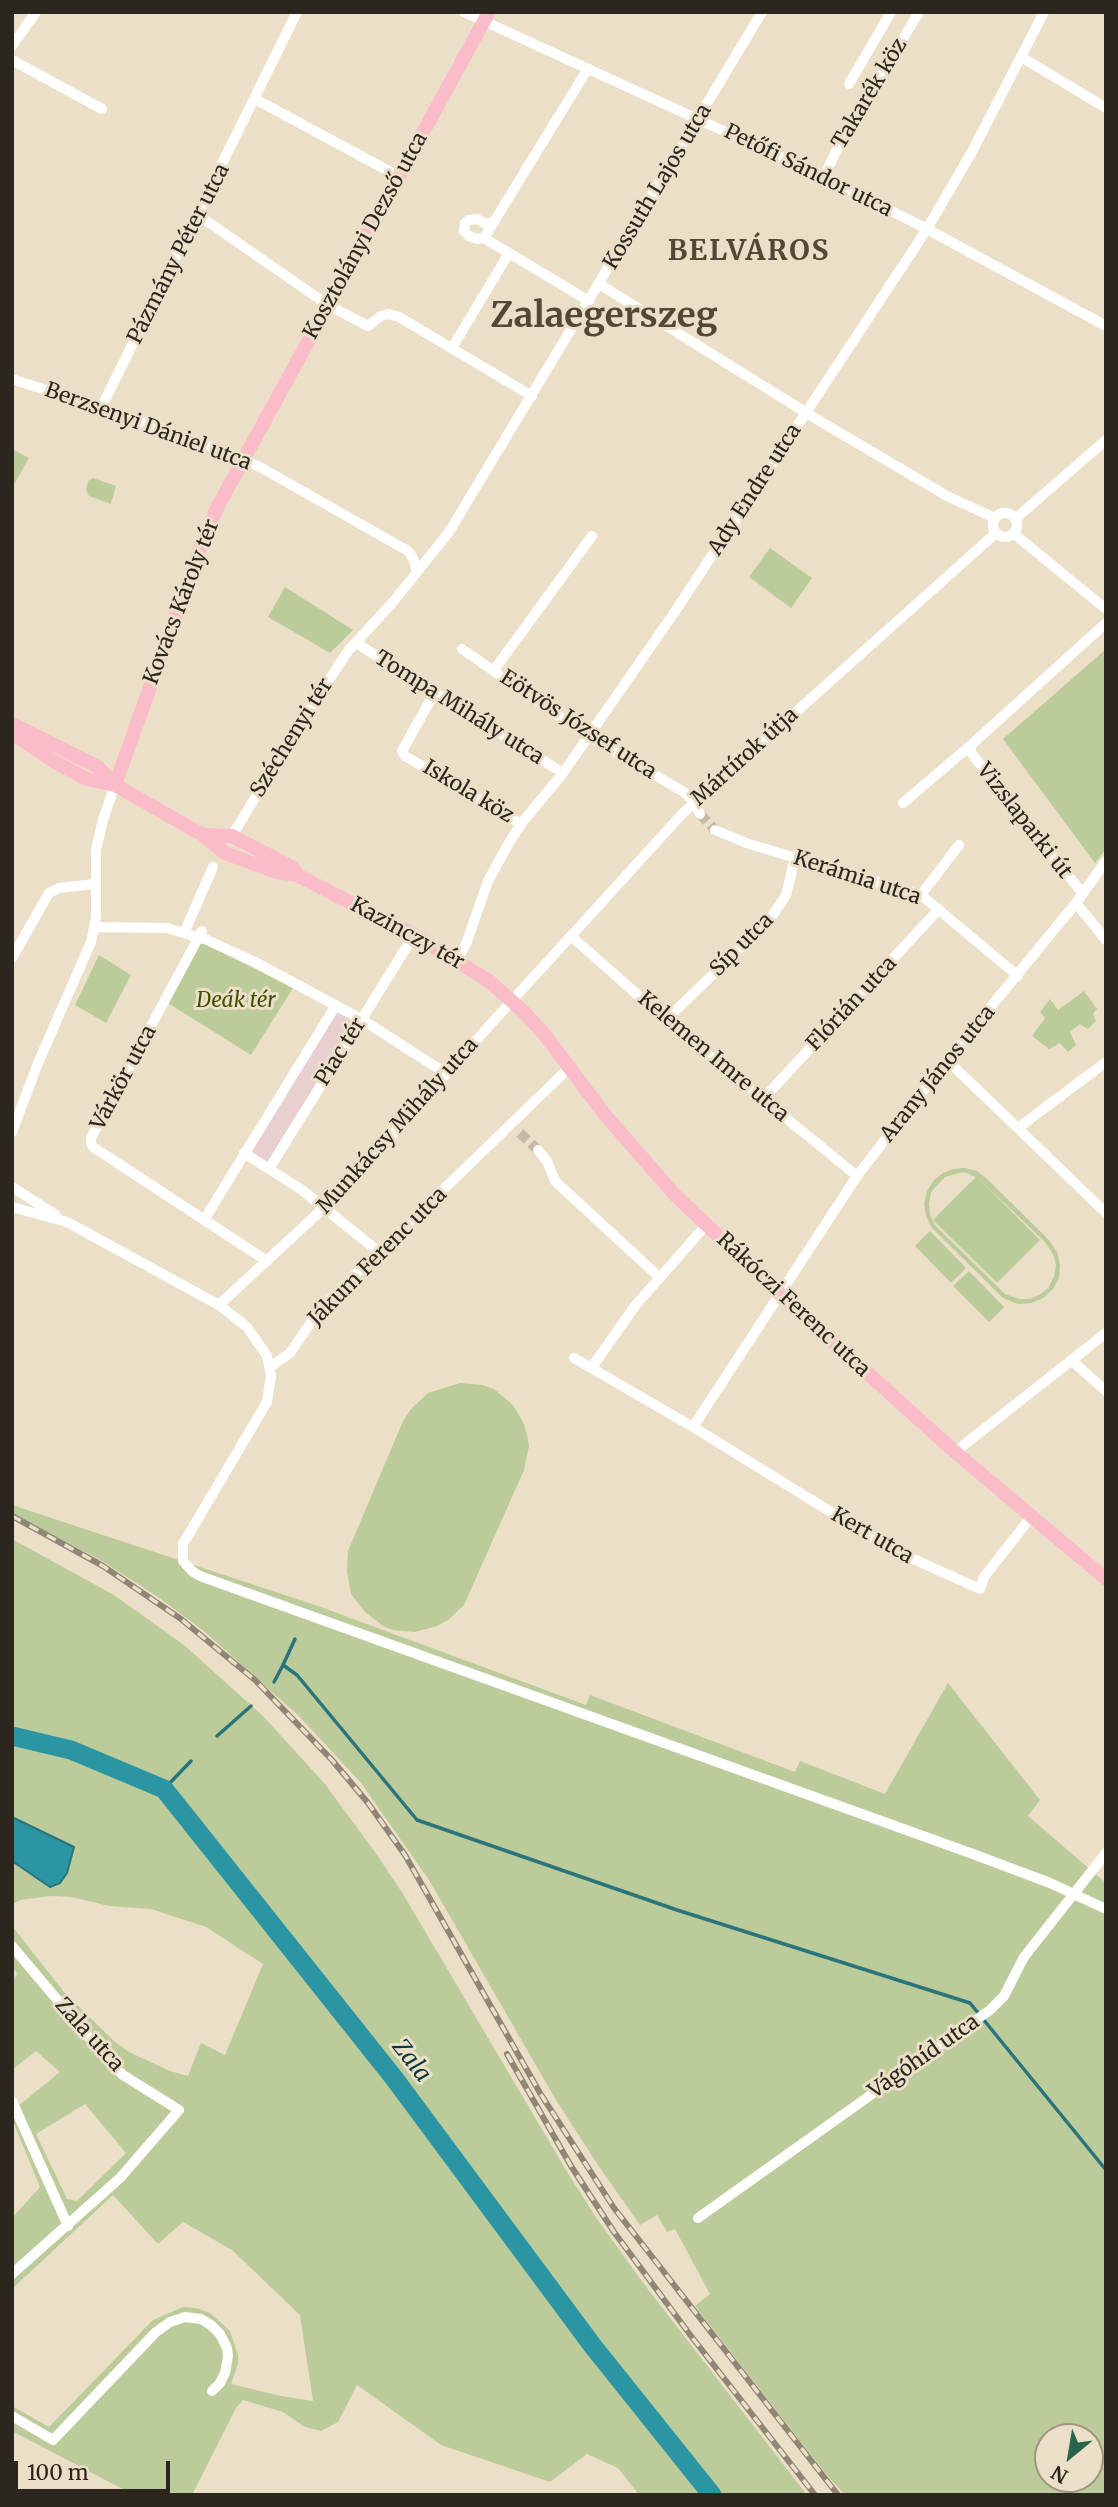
<!DOCTYPE html>
<html>
<head>
<meta charset="utf-8">
<style>
  body { margin:0 }
  #map { position:relative; width:1118px; height:2507px; overflow:hidden; background:#ecdfc8; font-family:Merriweather,serif }
  canvas { display:block }
  .frame { position:absolute; inset:0; border:14px solid #2b261e; pointer-events:none }
  .north { position:absolute; left:1034px; top:2423px; width:70px; height:70px; box-sizing:border-box; background:#ecdfc8; border:2px solid #9f9584; border-radius:50%; rotate:210deg; font-size:19px; font-weight:700; line-height:28px; text-align:center; color:#2b261e }
  .north::after { content:''; display:block; margin:auto; width:24px; height:32px; background:#29644e; clip-path:polygon(50% 0,100% 100%,50% 72%,0 100%) }
  .scale { position:absolute; left:14px; top:2461px; width:156px; height:32px; box-sizing:border-box; border:4px solid #2b261e; border-top:0; padding-left:9px; font-size:21px; line-height:24px; white-space:nowrap; color:#2b261e; -webkit-text-stroke:5px #ecdfc8; paint-order:stroke }
</style>
</head>
<body>
<div id="map">
<canvas width="1118" height="2507"></canvas>
<div class="frame"></div>
<div class="north">N</div>
<div class="scale">100 m</div>
</div>
<script>
const context = document.querySelector('canvas').getContext('2d');
context.lineJoin = 'round';
function paint(path, color) {
  context.fillStyle = color;
  context.fill(path, 'evenodd');
}
function shape(rows) {
  const path = new Path2D();
  for (const r of rows) {
    if (r.length === 3) {
      path.moveTo(r[0] + r[2], r[1]);
      path.arc(r[0], r[1], r[2], 0, 2 * Math.PI);
      continue;
    }
    path.moveTo(r[0], r[1]);
    for (let i = 2; i < r.length; i += 2) path.lineTo(r[i], r[i + 1]);
  }
  return path;
}
function stroke(path, color, width, dash) {
  context.strokeStyle = color;
  context.lineWidth = width;
  context.lineCap = dash ? 'butt' : 'round';
  context.setLineDash(dash || []);
  context.stroke(path);
}
function label(font, color, halo, rows, align = 'center') {
  context.font = font + ' Merriweather,serif';
  context.lineWidth = 6;
  context.setLineDash([]);
  context.textBaseline = 'middle';
  context.strokeStyle = halo;
  context.fillStyle = color;
  for (const [text, x, y, turn = 0] of rows) {
    context.save();
    context.translate(x, y);
    context.rotate((+turn || 0) * Math.PI / 180);
    context.textAlign = isNaN(turn) ? turn : align;
    if (halo) context.strokeText(text, 0, 0);
    context.fillText(text, 0, 0);
    context.restore();
  }
}
paint(shape([
  [335,1011,357,1024,268,1166,247,1152]
]), '#eacfd1');
paint(shape([
  [12,449,29,458,12,488],
  [93,478,116,486,111,504,89,496,86,490,88,481],
  [770,548,812,578,791,608,749,577],
  [285,587,353,630,330,653,268,617],
  [1106,649,1106,849,1095,863,1003,739],
  [201,942,293,988,251,1055,168,1003],
  [99,955,131,975,106,1023,75,1005],
  [1084,991,1097,1009,1093,1014,1096,1021,1088,1029,1080,1024,1070,1032,1076,1045,1068,1052,1060,1043,1049,1049,1032,1036,1045,1018,1040,1012,1050,999,1058,1010],
  [964,1168,977,1171,987,1179,1049,1240,1057,1252,1060,1265,1059,1278,1053,1289,1043,1298,1031,1303,1018,1304,1003,1298,932,1228,926,1216,924,1203,927,1191,934,1180,943,1173,953,1169],
  [964,1172,976,1177,933,1220,997,1283,1040,1240,977,1177,1045,1242,1053,1254,1056,1265,1054,1276,1049,1287,1041,1294,1030,1299,1019,1299,1005,1294,935,1225,930,1215,929,1204,931,1192,945,1177],
  [930,1231,966,1268,951,1283,915,1246],
  [969,1271,1004,1307,989,1322,953,1286],
  [460,1383,482,1385,494,1389,513,1405,524,1424,527,1435,529,1446,524,1470,464,1605,448,1620,437,1626,415,1632,393,1630,383,1626,365,1612,351,1594,347,1572,348,1551,403,1421,411,1409,428,1393],
  [12,1505,318,1606,586,1705,590,1695,795,1772,800,1761,885,1794,948,1683,1040,1800,1028,1816,1106,1883,1106,2495,845,2495,825,2473,695,2306,710,2294,675,2229,667,2232,657,2215,640,2225,600,2168,556,2100,429,1880,361,1783,299,1716,206,1633,161,1599,104,1562,12,1514],
  [1048,2437,1090,2437,1090,2479,1048,2479],
  [12,1539,114,1595,184,1645,264,1717,325,1784,375,1852,403,1894,569,2175,597,2219,647,2288,807,2495,639,2495,618,2468,587,2454,550,2482,441,2445,357,2385,338,2422,321,2431,305,2427,283,2412,243,2400,236,2408,192,2495,134,2495,12,2431,12,2406,49,2427,153,2320,183,2307,196,2308,210,2313,230,2331,238,2355,238,2364,231,2384,281,2396,313,2401,300,2315,232,2250,183,2222,158,2244,113,2195,12,2289,12,2218,40,2187,12,2119,12,2111,60,2072,36,2051,12,2070,12,1983,17,1974,12,1965,12,1926,64,1992,115,2042,129,2052,170,2071,188,2076,201,2043,225,2055,263,1964,206,1927,151,1909,109,1906,72,1897,50,1896,20,1900,12,1905,12,1861,50,1887,45,1832,12,1817],
  [85,2104,126,2153,77,2201,67,2199,36,2134]
]), '#bbcb9a');
const water = shape([
  [12,1817,74,1847,67,1873,60,1883,50,1887,12,1861,12,1817]
]);
paint(water, '#2b95a4');
stroke(water, '#2b747c', 2);
stroke(shape([
  [283,1665,295,1639],
  [274,1682,283,1665,297,1675,417,1820,677,1910,970,2003,1106,2170],
  [217,1736,251,1706],
  [164,1789,191,1761]
]), '#2b747c', 3.5);
stroke(shape([
  [12,1736,71,1750,164,1789,394,2078,592,2345,712,2495]
]), '#2b95a4', 19);
stroke(shape([
  [700,814,715,830],
  [520,1133,538,1150]
]), '#c5baa6', 10, [10, 5]);
stroke(shape([
  [464,12,824,177,927,229,1106,326],
  [12,46,36,12],
  [1023,58,1106,108],
  [12,60,102,109],
  [849,84,891,12],
  [255,99,398,176],
  [824,177,837,149,919,12],
  [198,215,328,305,368,326,381,316,389,314,399,317,532,396],
  [493,222,486,224,477,219,469,220,465,223,464,231,469,236,477,239,484,238,587,70],
  [484,238,589,301],
  [599,284,818,420,947,496,995,518],
  [452,348,509,253],
  [12,379,164,429,260,467,408,551,413,558,417,572],
  [101,408,297,12],
  [1005,525,12],
  [1015,519,1106,440],
  [1013,533,1106,609],
  [356,643,563,773],
  [462,649,589,737,684,792,694,802,700,814],
  [494,670,592,536],
  [435,692,402,751,405,756,521,824],
  [903,803,971,745],
  [715,830,749,844,921,895,1018,976],
  [232,836,292,736,348,651,393,602,449,532,762,12],
  [1083,894,975,758,971,752,971,745,1106,623],
  [921,895,959,845],
  [1076,903,1106,940],
  [95,927,167,928,207,940,255,962,361,1019,447,1074],
  [202,931,91,1138,91,1143,93,1147,267,1261],
  [184,933,213,867],
  [571,936,666,1020,857,1176],
  [12,958,49,893,59,888,95,884],
  [457,960,466,944,488,881,509,843,521,824,563,773,674,613,927,229,973,150,1044,12],
  [666,1020,771,918,786,895,795,858],
  [947,1060,1106,1213],
  [764,1098,939,909],
  [1018,1128,1106,1062],
  [12,1132,38,1063,91,942,96,918,96,850,103,820,115,785],
  [538,1150,547,1161,555,1181,659,1277],
  [244,1153,302,1190,379,1252],
  [269,1169,414,935],
  [12,1187,56,1215],
  [12,1207,67,1222,219,1305,247,1327,267,1356,271,1376,267,1402,183,1544,183,1561,192,1571,200,1576,973,1854,1050,1883,1106,1909],
  [204,1220,336,1005],
  [219,1305,343,1190,498,1016,683,813,996,533],
  [574,1358,693,1427,891,1549,980,1589,984,1577,1031,1517],
  [1071,1360,1106,1391],
  [270,1367,290,1353,314,1318,330,1299,570,1067],
  [592,1367,635,1306,706,1225],
  [693,1427,857,1176,947,1060,1076,903,1106,861],
  [955,1452,1106,1333],
  [12,1946,112,2065,123,2075,179,2110,120,2178,12,2274],
  [12,2101,68,2226],
  [698,2218,990,2010,1004,1996,1024,1957,1106,1853],
  [12,2416,53,2440,156,2332,170,2322,185,2317,201,2319,211,2325,220,2334,227,2348,228,2356,225,2373,220,2383,212,2391]
]), '#fff', 10);
stroke(shape([
  [12,724,98,767,115,785,203,835,225,853,276,872,297,875,414,935,489,981,523,1011,544,1034,606,1116,675,1195,780,1294,955,1452,1106,1579],
  [12,733,53,761,87,779,115,785],
  [115,785,199,551,218,506,489,12],
  [203,835,232,836,293,868,297,875]
]), '#fbbcca', 14);
const rail = shape([
  [12,1516,103,1566,181,1619,255,1680,332,1760,368,1803,405,1855,540,2093,614,2208,838,2495],
  [507,2054,571,2166,614,2232,691,2336,815,2495]
]);
stroke(rail, '#8f8676', 6);
stroke(rail, '#ecdfc8', 3.5, [10]);
label('21px', '#2b261e', '#ecdfc8', [
  ["Takarék köz",870,94,-59],
  ["Petőfi Sándor utca",808,171,26],
  ["Kossuth Lajos utca",658,187,-59],
  ["Kosztolányi Dezső utca",366,236,-61],
  ["Pázmány Péter utca",179,254,-63],
  ["Berzsenyi Dániel utca",148,427,20],
  ["Ady Endre utca",755,490,-57],
  ["Kovács Károly tér",182,602,-69],
  ["Tompa Mihály utca",459,708,32],
  ["Eötvös József utca",578,725,33],
  ["Széchenyi tér",292,738,-58],
  ["Mártírok útja",745,757,-42],
  ["Iskola köz",468,792,31],
  ["Vizslaparki út",1024,821,52],
  ["Kerámia utca",857,878,18],
  ["Kazinczy tér",407,934,29],
  ["Síp utca",742,945,-45],
  ["Flórián utca",852,1004,-47],
  ["Piac tér",341,1052,-58],
  ["Kelemen Imre utca",713,1057,40],
  ["Arany János utca",938,1074,-51],
  ["Várkör utca",124,1078,-62],
  ["Munkácsy Mihály utca",398,1126,-48],
  ["Jákum Ferenc utca",378,1257,-45],
  ["Rákóczi Ferenc utca",793,1305,43],
  ["Kert utca",872,1536,30],
  ["Zala utca",89,2035,48],
  ["Vágóhíd utca",924,2057,-35]
]);
label('italic 21px', '#3e5000', '#ecdfc8', [
  ["Deák tér",236,1001]
]);
label('italic 23px', '#08393f', '#ecdfc8', [
  ["Zala",411,2061,52]
]);
context.letterSpacing = '2px';
label('bold 28px', '#534835', '#ecdfc8', [
  ["BELVÁROS",749,252]
]);
context.letterSpacing = '0px';
label('bold 35px', '#534835', '#ecdfc8', [
  ["Zalaegerszeg",604,317]
]);
</script>
</body>
</html>
